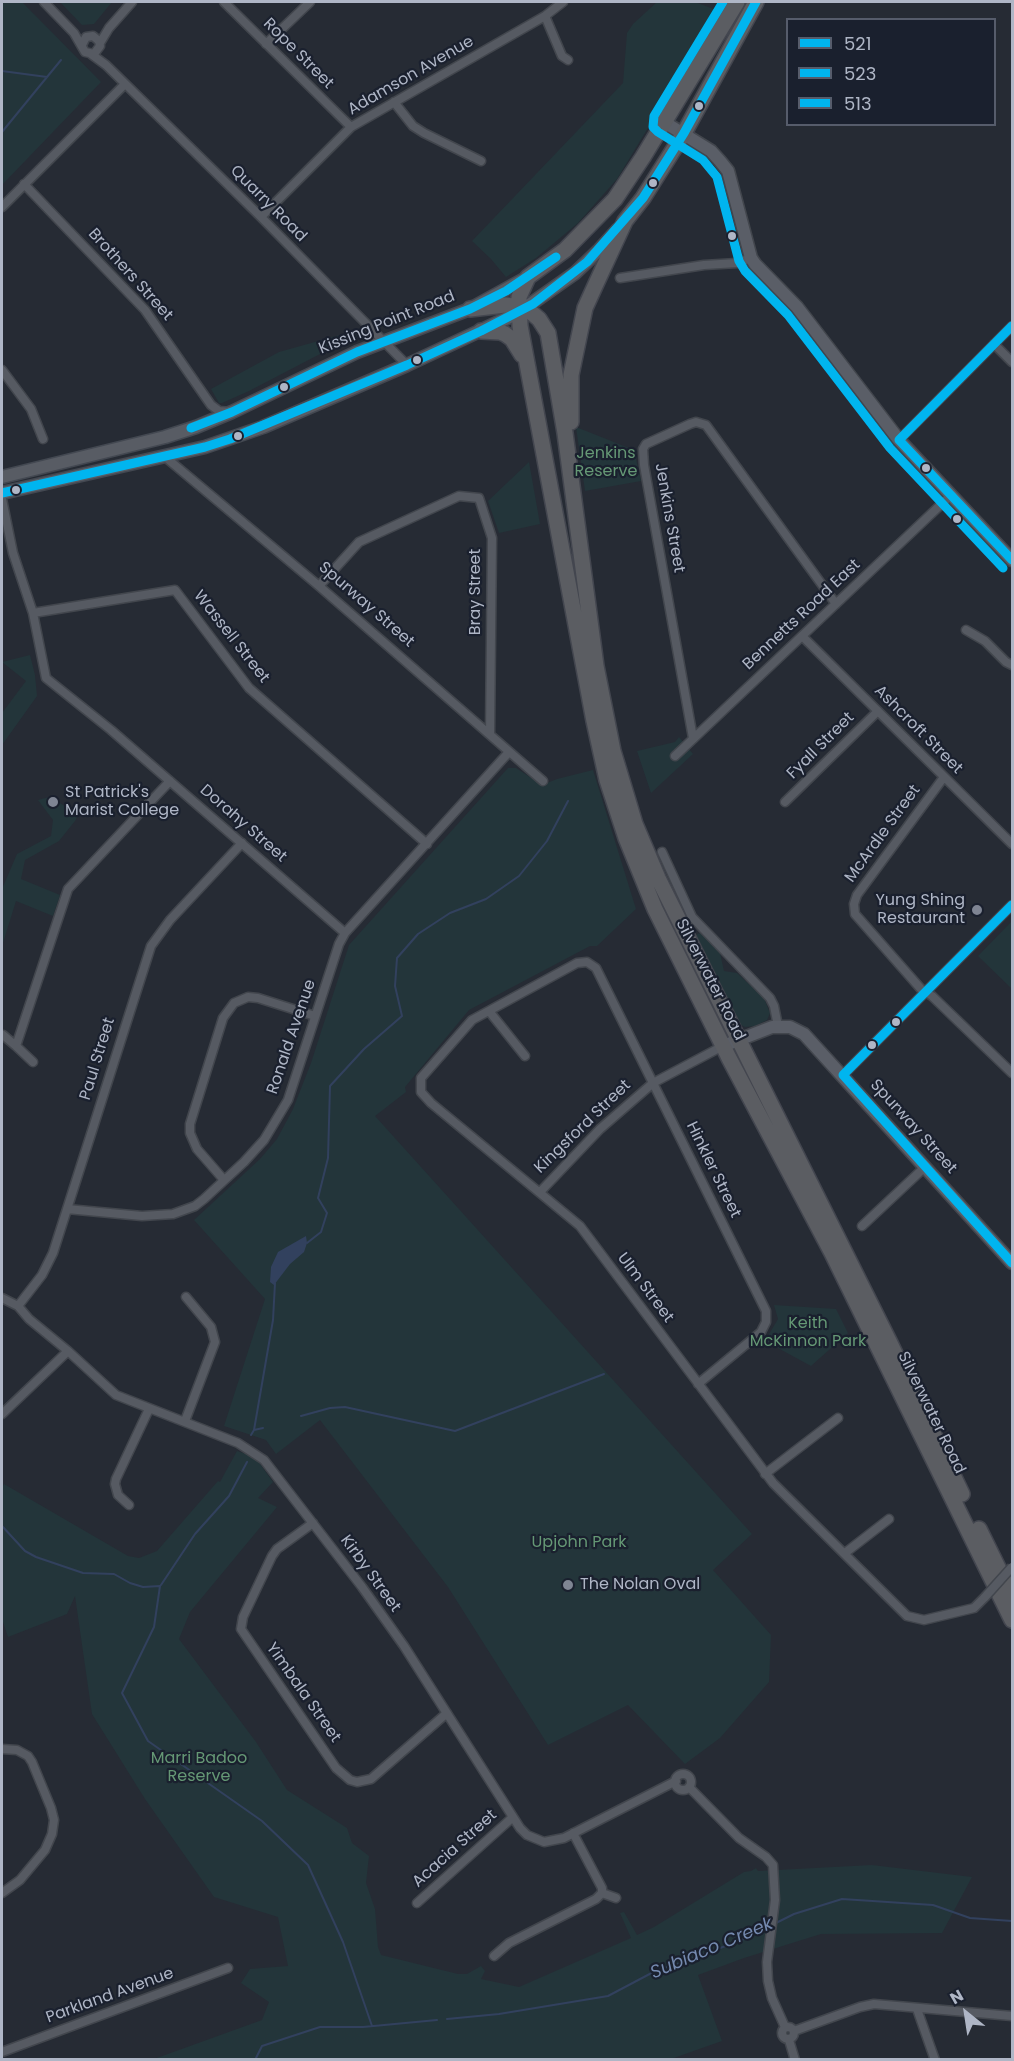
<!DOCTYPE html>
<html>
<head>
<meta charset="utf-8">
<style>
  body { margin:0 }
  #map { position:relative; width:1014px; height:2061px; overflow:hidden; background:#262b34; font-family:Poppins,sans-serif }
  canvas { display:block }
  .frame { position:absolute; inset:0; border:3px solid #afb6c6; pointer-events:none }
  .legend { position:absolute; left:786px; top:18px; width:210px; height:108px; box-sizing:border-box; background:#1a202e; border:2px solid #565c6b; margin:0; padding:8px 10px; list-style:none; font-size:18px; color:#afb6c6 }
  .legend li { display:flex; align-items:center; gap:12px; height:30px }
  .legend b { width:30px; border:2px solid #565c6b }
  .north { position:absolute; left:936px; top:1983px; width:60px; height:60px; -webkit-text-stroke:4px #1a202e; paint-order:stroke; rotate:330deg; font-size:16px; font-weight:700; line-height:24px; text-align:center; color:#afb6c6 }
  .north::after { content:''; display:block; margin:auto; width:21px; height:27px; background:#afb6c6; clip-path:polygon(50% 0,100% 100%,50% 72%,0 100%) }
</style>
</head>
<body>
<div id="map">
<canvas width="1014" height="2061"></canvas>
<div class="frame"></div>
<ul class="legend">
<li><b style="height:8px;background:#00b5ef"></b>521</li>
<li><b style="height:8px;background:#00b5ef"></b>523</li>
<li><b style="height:8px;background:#00b5ef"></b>513</li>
</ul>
<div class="north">N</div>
</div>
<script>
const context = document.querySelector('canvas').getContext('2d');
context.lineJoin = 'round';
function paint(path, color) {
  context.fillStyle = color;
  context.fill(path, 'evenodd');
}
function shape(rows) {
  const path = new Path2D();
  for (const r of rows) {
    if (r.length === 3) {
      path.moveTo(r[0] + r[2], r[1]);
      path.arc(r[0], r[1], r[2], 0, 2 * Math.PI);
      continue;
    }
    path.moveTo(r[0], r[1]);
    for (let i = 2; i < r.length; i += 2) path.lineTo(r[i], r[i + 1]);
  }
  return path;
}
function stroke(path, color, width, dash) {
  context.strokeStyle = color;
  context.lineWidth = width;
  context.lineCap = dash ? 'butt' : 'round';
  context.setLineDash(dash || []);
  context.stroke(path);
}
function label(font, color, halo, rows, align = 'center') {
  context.font = font + ' Poppins,sans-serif';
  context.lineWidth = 4.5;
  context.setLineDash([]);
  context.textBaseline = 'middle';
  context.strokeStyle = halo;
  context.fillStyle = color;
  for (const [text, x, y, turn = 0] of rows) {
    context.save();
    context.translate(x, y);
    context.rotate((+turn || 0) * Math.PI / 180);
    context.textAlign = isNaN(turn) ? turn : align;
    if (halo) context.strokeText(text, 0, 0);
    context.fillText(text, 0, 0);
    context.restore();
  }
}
paint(shape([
  [2,2,22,2,101,82,2,185],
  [60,2,112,2,94,24,82,25],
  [657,2,695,2,719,11,617,179,578,223,536,258,506,277,491,259,472,241,623,83,627,33,633,24],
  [354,331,359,336,345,341,249,391,222,403,219,403,211,389,279,352],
  [576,427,634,450,641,481,585,491],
  [529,462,540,524,499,533,488,501],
  [30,655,35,675,37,696,2,745,2,713,26,681,2,662],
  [679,737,693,754,651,793,637,751,675,742],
  [508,768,516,768,542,785,557,779,593,770,636,909,597,946,590,946,469,1010,405,1087,406,1092,375,1116,752,1534,713,1570,771,1635,769,1682,720,1738,685,1764,628,1705,548,1745,448,1587,320,1420,276,1454,266,1440,224,1426,265,1299,194,1220,260,1159,277,1139,293,1109,311,1063,349,945],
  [49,797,79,814,75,821,59,841,25,860,21,879,60,895,53,916,16,901,2,946,2,889,17,854,51,836,53,820,38,800],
  [1012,921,1012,989,978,956],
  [700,933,720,953,724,971,737,973,764,998,770,1013,767,1020,755,1026,745,1027,741,1025,696,935],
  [774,1305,836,1309,848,1333,811,1366,765,1341,778,1319],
  [237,1451,255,1457,273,1482,258,1498,277,1507,190,1612,179,1639,256,1742,287,1790,347,1828,352,1843,369,1856,366,1883,375,1909,378,1947,381,1955,458,1974,467,1974,481,1966,485,1971,481,1979,519,1987,631,1938,620,1913,624,1912,637,1935,654,1927,744,1872,751,1871,756,1868,758,1871,872,1865,972,1877,942,1933,821,1934,744,1958,698,1975,722,2041,671,2059,154,2059,262,2020,269,2002,241,1983,250,1969,288,1966,278,1917,214,1897,145,1799,92,1714,75,1596,67,1614,8,1637,2,1619,2,1488,4,1484,128,1556,139,1558,157,1551,218,1481,220,1482]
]), '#23353a');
paint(shape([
  [306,1236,307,1243,304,1252,290,1264,274,1285,270,1282,271,1267,278,1252]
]), '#32415e');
stroke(shape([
  [2,71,47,77,2,132],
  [47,77,61,60],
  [307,1243,321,1232,327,1213,318,1198,328,1158,330,1086,364,1049,402,1016,395,986,397,958,418,934,450,913,486,899,519,876,547,841,568,801],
  [301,1416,330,1408,345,1407,455,1431,604,1374],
  [254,1430,263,1428],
  [251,1435,254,1430,273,1320,275,1283],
  [2,1526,25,1551,36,1557,83,1573,114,1574,130,1583,143,1587,160,1586,154,1627,122,1693,148,1741,262,1821,308,1865,343,1942,372,2026],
  [161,1585,195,1534,229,1496,247,1462],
  [776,1923,794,1914,842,1899,933,1905,970,1918,1012,1921],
  [447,2019,499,2014,608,1996,661,1968,673,1966,749,1937,768,1927],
  [255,2060,262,2046,320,2027,363,2027,437,2020]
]), '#32415e', 2);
const street = shape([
  [44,2,74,33,85,52,94,54,100,46,99,41,93,36,86,37,82,45],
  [224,2,351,127],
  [545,16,562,56,568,60],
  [100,43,109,28,132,2],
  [266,44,310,2],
  [91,54,106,65,261,217,407,365],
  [394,102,413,126,424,133,481,161],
  [24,184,145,310,211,405,219,411,231,412],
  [2,207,125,84],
  [261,217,351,127,545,16,563,2],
  [620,278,704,265,737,263,751,258],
  [994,344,1012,362],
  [2,370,31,409,43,439],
  [899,440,1012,326],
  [164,456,319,586,543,781],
  [2,499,13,553,33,613,46,678,111,730,345,933],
  [319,586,359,542,459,496,479,498,492,538,490,734],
  [33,613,175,590,249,688,427,844],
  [966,630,985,641,1006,662,1012,665],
  [802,636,1012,844],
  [693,738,644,465,643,449,646,444,690,424,696,422,706,425,836,604],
  [675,756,950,496],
  [944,777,857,895,854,904,855,914,921,989,932,996,1012,1073],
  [785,802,878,711],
  [662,852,692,917,770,998,774,1006,778,1026],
  [489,1011,525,1056],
  [3,1035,16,1046,68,889,170,781],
  [16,1046,33,1062],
  [843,1075,1012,905],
  [224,1180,197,1149,190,1133,190,1124,223,1018,234,1003,248,997,258,998,315,1016],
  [540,1192,600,1129,653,1083,723,1046],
  [67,1209,142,1216,173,1214,195,1206,204,1199,244,1162,264,1140,288,1100,339,944,345,933,509,752],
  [862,1226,926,1166],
  [2,1298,18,1306,29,1319,68,1351,116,1395,238,1443,264,1460,362,1587,404,1646,520,1828,527,1835,544,1842,564,1838,676,1781],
  [18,1306,42,1275,53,1253,151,946,170,920,242,843],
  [698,1384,761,1332,766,1322,766,1311,596,968,587,962,577,963,472,1020,421,1078,421,1092,431,1103,580,1226,773,1483,907,1616,924,1620,974,1608,985,1597],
  [2,1414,68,1351],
  [185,1421,215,1342,211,1327,186,1297],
  [765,1474,838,1418],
  [129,1505,118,1495,115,1484,116,1479,149,1409],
  [313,1523,277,1549,272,1556,243,1617,241,1629,336,1768,350,1780,357,1782,371,1779,447,1713],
  [845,1553,889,1519],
  [2,1749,17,1750,28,1756,32,1762,51,1808,54,1820,52,1834,45,1850,20,1880,2,1893],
  [683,1782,8],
  [689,1787,739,1838,766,1857,773,1865,775,1900,767,1962,768,1981,772,1998,785,2027],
  [602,1893,616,1898],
  [417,1903,513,1817],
  [494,1956,509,1943,596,1899,602,1893,602,1888,573,1833],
  [917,2009,935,2060],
  [788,2033,6],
  [794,2031,860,2007,874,2004,1012,2016],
  [789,2040,795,2060],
  [2,2052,228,1968]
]);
const secondary = shape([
  [664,122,711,151,720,161,728,171,751,258,755,264,797,307,899,440,1012,560],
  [723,1046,772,1027,790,1027,804,1034,1012,1263]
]);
const primary = shape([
  [2,477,165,437,196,427,232,412,357,352,470,309,528,277],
  [2,493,205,447,263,427,407,365,518,313,575,273,598,251,618,229]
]);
const highway = shape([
  [737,2,643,157,615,199,565,250,528,277,519,297,520,326,594,721,607,780,626,838,655,909,729,1058,832,1253,1012,1620],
  [470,309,505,305,526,308,539,319,548,333,565,433,596,666,613,751,635,824,658,878,890,1343,962,1494],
  [481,331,500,332,505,334,512,339,522,355],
  [571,422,571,375,585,308,595,286,625,221,643,198,684,133,756,2],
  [979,1529,1012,1596]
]);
stroke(street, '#42464d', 11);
stroke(secondary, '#42464d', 15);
stroke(primary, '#434851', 15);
stroke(highway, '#43464f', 18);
stroke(street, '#565a62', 8);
stroke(secondary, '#5a5e67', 12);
stroke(primary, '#585c64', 12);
stroke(highway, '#5b5d62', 15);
const streetBridge = shape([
  [985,1597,1012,1567]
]);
stroke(streetBridge, '#42464d', 11, []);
stroke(streetBridge, '#565a62', 8);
stroke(shape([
  [191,428,232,412,357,352,470,309,506,291,556,257],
  [2,493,205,447,230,439,407,365,481,331,533,304,587,262,643,198,684,133,756,2]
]), '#00b5ef', 9);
stroke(shape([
  [899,440,1012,560],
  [899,440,1012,326],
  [843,1075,1012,1263],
  [843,1075,1012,905]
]), '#00b5ef', 9);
stroke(shape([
  [723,2,654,116,653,127,658,132,703,160,717,177,739,261,745,271,788,315,890,448,1003,568]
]), '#00b5ef', 9);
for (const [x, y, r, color] of [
  [699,106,5,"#afb6c6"],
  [653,183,5,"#afb6c6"],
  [732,236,5,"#afb6c6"],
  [417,360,5,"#afb6c6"],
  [284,387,5,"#afb6c6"],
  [238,436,5,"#afb6c6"],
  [926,468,5,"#afb6c6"],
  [16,490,5,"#afb6c6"],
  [957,519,5,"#afb6c6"],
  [53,802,6,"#7f8593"],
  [977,910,6,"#7f8593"],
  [896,1022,5,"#afb6c6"],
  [872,1045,5,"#afb6c6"],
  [568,1585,6,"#7f8593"]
]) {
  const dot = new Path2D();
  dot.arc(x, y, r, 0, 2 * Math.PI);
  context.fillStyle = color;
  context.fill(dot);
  stroke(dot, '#1a202e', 2);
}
label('16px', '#afb6c6', '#1a202e', [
  ["Rope Street",298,54,45],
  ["Adamson Avenue",411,76,-30],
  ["Quarry Road",268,204,45],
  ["Brothers Street",130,275,48],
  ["Kissing Point Road",387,323,-22],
  ["Jenkins Street",669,518,80],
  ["Bray Street",476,592,-90],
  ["Spurway Street",366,605,41],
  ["Bennetts Road East",802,615,-43],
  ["Wassell Street",231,637,52],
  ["Ashcroft Street",918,730,45],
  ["Fyall Street",821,746,-45],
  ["Dorahy Street",243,824,41],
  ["McArdle Street",883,834,-54],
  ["Silverwater Road",710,980,63],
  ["Ronald Avenue",292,1037,-71],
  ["Paul Street",98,1059,-73],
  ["Kingsford Street",583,1127,-44],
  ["Spurway Street",913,1127,48],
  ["Hinkler Street",713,1170,64],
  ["Ulm Street",645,1288,53],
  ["Silverwater Road",931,1413,64],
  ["Kirby Street",370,1574,54],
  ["Yimbala Street",303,1693,55],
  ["Acacia Street",455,1849,-42],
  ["Parkland Avenue",110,1996,-20]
]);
label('16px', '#659875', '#1a202e', [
  ["Jenkins",606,454],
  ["Reserve",606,472],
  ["Keith",808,1324],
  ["McKinnon Park",808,1342],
  ["Upjohn Park",579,1543],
  ["Marri Badoo",199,1759],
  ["Reserve",199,1777]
]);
label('16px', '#afb6c6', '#1a202e', [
  ["St Patrick's",65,793],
  ["Marist College",65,811],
  ["Yung Shing",965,901,"right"],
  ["Restaurant",965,919,"right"],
  ["The Nolan Oval",580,1585]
], 'left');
label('italic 18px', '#758ab0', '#1a202e', [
  ["Subiaco Creek",712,1949,-23]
]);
</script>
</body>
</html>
